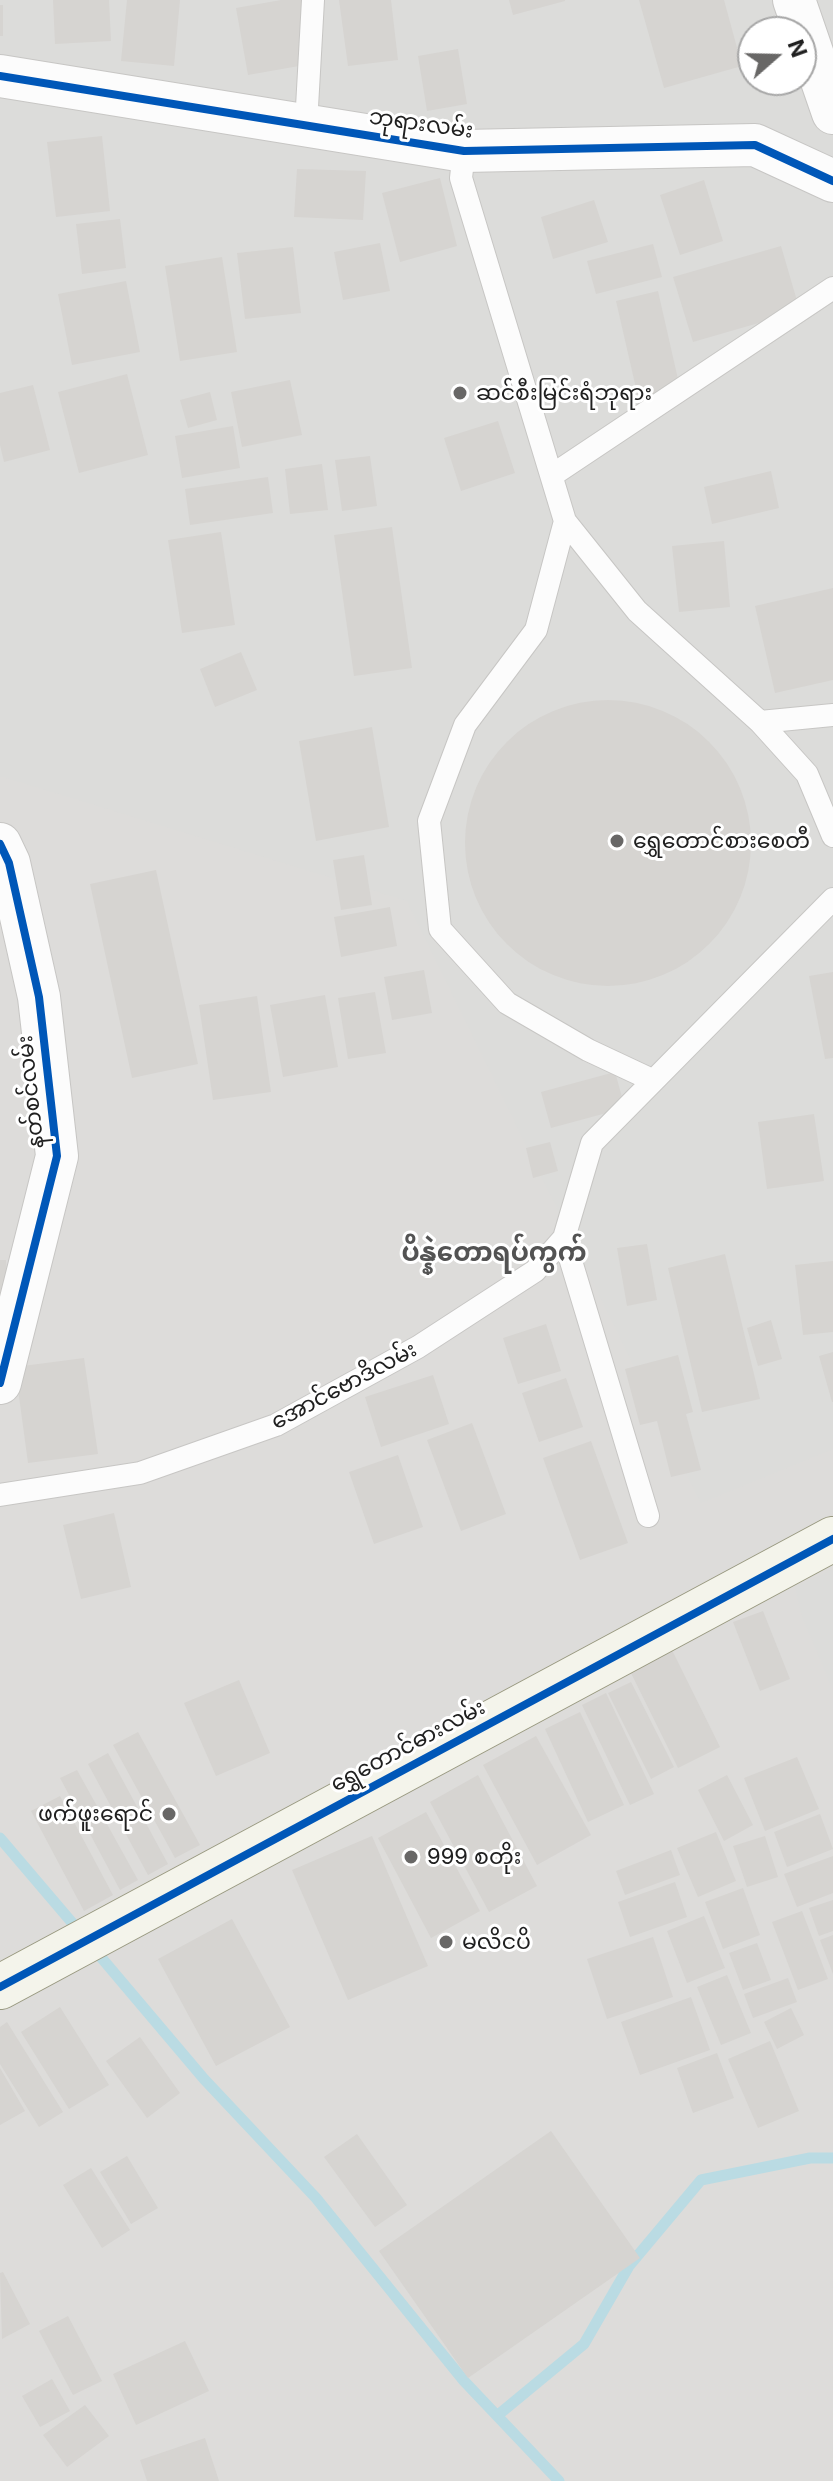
<!DOCTYPE html>
<html>
<head>
<meta charset="utf-8">
<style>
  body { margin:0 }
  #map { position:relative; width:833px; height:2481px; overflow:hidden; background:#eeece8; font-family:Inter,sans-serif }
  canvas { display:block }
  .north { position:absolute; left:737px; top:16px; width:80px; height:80px; box-sizing:border-box; background:#fff; border:2px solid #a6a6a6; border-radius:50%; rotate:70deg; font-size:22px; font-weight:700; line-height:32px; text-align:center; color:#202020 }
  .north::after { content:''; display:block; margin:auto; width:28px; height:36px; background:#686766; clip-path:polygon(50% 0,100% 100%,50% 72%,0 100%) }
</style>
</head>
<body>
<div id="map">
<canvas width="833" height="2481"></canvas>
<div class="north">N</div>
</div>
<script>
const context = document.querySelector('canvas').getContext('2d');
context.lineJoin = 'round';
function paint(path, color) {
  context.fillStyle = color;
  context.fill(path, 'evenodd');
}
function shape(rows) {
  const path = new Path2D();
  for (const r of rows) {
    if (r.length === 3) {
      path.moveTo(r[0] + r[2], r[1]);
      path.arc(r[0], r[1], r[2], 0, 2 * Math.PI);
      continue;
    }
    path.moveTo(r[0], r[1]);
    for (let i = 2; i < r.length; i += 2) path.lineTo(r[i], r[i + 1]);
  }
  return path;
}
function stroke(path, color, width, dash) {
  context.strokeStyle = color;
  context.lineWidth = width;
  context.lineCap = dash ? 'butt' : 'round';
  context.setLineDash(dash || []);
  context.stroke(path);
}
function label(font, color, halo, rows, align = 'center') {
  context.font = font + ' Inter,"Noto Sans Myanmar",sans-serif';
  context.lineWidth = 6;
  context.setLineDash([]);
  context.textBaseline = 'middle';
  context.strokeStyle = halo;
  context.fillStyle = color;
  for (const [text, x, y, turn = 0] of rows) {
    context.save();
    context.translate(x, y);
    context.rotate((+turn || 0) * Math.PI / 180);
    context.textAlign = isNaN(turn) ? turn : align;
    if (halo) context.strokeText(text, 0, 0);
    context.fillText(text, 0, 0);
    context.restore();
  }
}
paint(shape([
  [0,0,833,0,833,2481,0,2481],
  [753,32,801,32,801,80,753,80]
]), '#dddcda');
paint(shape([
  [0,0,833,0,833,1449,701,1503,407,901,0,776],
  [753,32,801,32,801,80,753,80],
  [833,1569,833,1690,802,1616,795,1587]
]), '#dcdcda');
stroke(shape([
  [0,1838,80,1932],
  [94,1949,204,2079,316,2198,464,2381,559,2481],
  [498,2415,584,2344,629,2266,701,2180,810,2158,833,2158]
]), '#badbe3', 11);
paint(shape([
  [53,0,109,0,111,41,55,44],
  [127,0,180,0,174,66,121,61],
  [281,0,305,0,316,63,248,75,236,8],
  [339,0,391,0,398,60,348,66],
  [509,0,565,0,565,1,513,15],
  [639,0,724,0,742,66,664,88],
  [0,5,3,5,3,36,0,36],
  [458,49,467,104,427,111,418,56],
  [102,136,110,211,56,217,47,142],
  [297,169,366,171,363,220,294,217],
  [440,178,457,246,400,262,382,193],
  [704,180,723,241,680,255,660,195],
  [594,200,608,242,553,259,541,217],
  [120,219,126,268,82,274,76,224],
  [380,243,390,291,343,300,334,252],
  [653,244,662,277,596,294,587,261],
  [781,246,800,311,693,342,673,277],
  [293,247,301,313,245,319,237,253],
  [222,257,237,352,180,361,165,266],
  [126,281,140,352,72,365,58,294],
  [658,291,680,388,638,397,616,301],
  [127,374,148,455,79,473,58,392],
  [290,380,302,435,242,447,231,392],
  [33,385,50,450,4,462,0,445,0,393],
  [210,392,217,420,188,428,180,400],
  [498,421,515,473,461,491,444,438],
  [233,426,240,468,182,478,175,436],
  [370,456,377,506,342,511,335,460],
  [322,464,328,510,290,514,285,469],
  [771,471,779,508,712,524,704,487],
  [268,477,273,513,190,525,185,489],
  [392,527,412,668,354,676,334,535],
  [221,532,235,625,182,633,168,540],
  [724,541,730,607,679,612,672,546],
  [833,588,833,680,775,693,755,606],
  [241,652,257,690,215,707,200,669],
  [608,843,143],
  [372,727,389,827,316,841,299,741],
  [364,855,372,905,341,910,333,860],
  [156,870,198,1064,132,1078,90,884],
  [390,907,397,946,341,957,334,917],
  [424,970,432,1013,392,1020,384,977],
  [833,972,833,1058,825,1059,809,976],
  [375,992,386,1053,348,1059,338,998],
  [325,995,338,1067,283,1077,270,1005],
  [257,996,271,1092,213,1100,199,1005],
  [615,1072,625,1108,551,1128,541,1092],
  [814,1114,824,1181,767,1189,758,1122],
  [550,1142,558,1171,533,1178,526,1148],
  [647,1244,657,1300,627,1306,617,1248],
  [725,1254,760,1399,702,1412,668,1268],
  [0,1260,6,1260,9,1310,0,1311],
  [833,1261,833,1332,803,1335,795,1265],
  [771,1320,782,1359,758,1366,747,1328],
  [546,1324,561,1371,518,1384,503,1338],
  [833,1352,833,1402,832,1402,819,1356],
  [678,1355,693,1412,686,1414,701,1470,671,1477,657,1421,640,1425,625,1369],
  [84,1358,98,1454,28,1463,15,1367],
  [433,1375,449,1424,381,1447,365,1397],
  [566,1378,583,1427,539,1442,522,1393],
  [472,1423,506,1514,461,1531,427,1440],
  [591,1441,628,1543,580,1560,543,1458],
  [398,1455,423,1527,374,1544,349,1472],
  [114,1513,131,1587,81,1599,63,1525],
  [763,1611,790,1679,760,1691,733,1622],
  [671,1648,720,1747,678,1768,629,1669],
  [239,1680,270,1753,216,1776,184,1703],
  [631,1682,674,1767,651,1779,608,1693],
  [606,1693,654,1794,630,1805,582,1705],
  [580,1712,624,1805,588,1822,545,1729],
  [138,1732,200,1845,175,1858,113,1745],
  [536,1736,591,1835,537,1865,483,1765],
  [108,1753,168,1864,148,1875,88,1764],
  [797,1757,819,1809,765,1831,744,1778],
  [77,1770,138,1880,120,1890,60,1778],
  [478,1775,537,1886,489,1912,430,1802],
  [727,1775,753,1825,724,1841,698,1790],
  [60,1796,113,1895,84,1911,31,1811],
  [426,1812,480,1911,431,1938,378,1838],
  [820,1814,833,1849,787,1867,774,1832],
  [716,1832,736,1881,698,1897,677,1848],
  [372,1836,428,1966,348,2000,292,1870],
  [765,1836,778,1877,747,1887,733,1846],
  [671,1850,680,1875,625,1895,616,1871],
  [833,1856,833,1893,797,1907,784,1874],
  [675,1882,687,1917,630,1937,618,1902],
  [743,1888,760,1935,723,1949,705,1902],
  [833,1900,833,1931,819,1936,809,1908],
  [802,1911,828,1979,798,1990,772,1922],
  [704,1916,725,1968,687,1983,667,1931],
  [232,1919,290,2027,216,2066,158,1959],
  [833,1935,833,1974,820,1940],
  [653,1937,673,1997,607,2019,587,1959],
  [757,1943,771,1980,743,1990,729,1953],
  [727,1975,751,2033,721,2045,697,1987],
  [788,1978,797,2002,753,2018,744,1994],
  [691,1997,710,2050,640,2075,621,2022],
  [60,2007,109,2085,69,2109,21,2032],
  [791,2008,804,2035,777,2049,764,2022],
  [7,2022,63,2112,39,2127,0,2064,0,2027],
  [140,2037,180,2093,147,2118,106,2061],
  [770,2041,799,2111,758,2128,728,2059],
  [717,2053,734,2098,693,2113,677,2068],
  [0,2068,25,2111,0,2125],
  [551,2131,640,2258,468,2378,379,2251],
  [357,2134,407,2205,375,2227,324,2157],
  [127,2156,158,2208,131,2224,100,2172],
  [91,2168,130,2230,102,2248,63,2185],
  [3,2272,30,2324,2,2339,0,2273],
  [68,2316,102,2381,73,2395,39,2331],
  [185,2341,209,2391,136,2425,113,2374],
  [52,2379,70,2411,40,2427,22,2396],
  [85,2405,109,2436,67,2467,43,2435],
  [205,2438,219,2481,147,2481,140,2460]
]), '#d6d4d1');
const lane = shape([
  [306,125,313,0],
  [464,151,461,178,565,521,637,611,760,722,807,774,833,836],
  [554,474,833,288],
  [565,521,536,630,465,725,429,821,440,929,507,1003,588,1050,652,1080],
  [760,722,833,715],
  [0,1495,140,1473,276,1425,418,1347,535,1271,564,1238],
  [648,1516,564,1238,592,1143,833,899]
]);
const street = shape([
  [794,0,833,113],
  [0,76,464,151,755,145,833,181],
  [0,844,9,863,39,997,57,1156,0,1383]
]);
const secondary = shape([
  [0,1987,833,1539]
]);
stroke(lane, '#c7c6c4', 24);
stroke(street, '#c7c6c4', 44);
stroke(secondary, '#98987f', 46);
stroke(lane, '#fcfcfc', 22);
stroke(street, '#fcfcfc', 42);
stroke(secondary, '#f4f4eb', 44);
stroke(shape([
  [0,76,464,151,755,145,833,181],
  [0,844,9,863,39,997,57,1156,0,1383],
  [0,1987,833,1539]
]), '#0057b8', 8);
for (const [x, y, r, color] of [
  [460,393,8,"#686766"],
  [617,841,8,"#686766"],
  [169,1814,8,"#686766"],
  [411,1857,8,"#686766"],
  [446,1942,8,"#686766"]
]) {
  const dot = new Path2D();
  dot.arc(x, y, r, 0, 2 * Math.PI);
  context.fillStyle = color;
  context.fill(dot);
  stroke(dot, '#fff', 3);
}
label('22px', '#202020', '#fff', [
  ["ဘုရားလမ်း",421,124,8],
  ["နတ်စင်လမ်း",31,1092,-96],
  ["အောင်ဗောဒိလမ်း",344,1386,-28],
  ["ရွှေတောင်ဓားလမ်း",408,1746,-28]
]);
label('22px', '#202020', '#fff', [
  ["ဆင်စီးမြင်းရံဘုရား",476,393],
  ["ရွှေတောင်စားစေတီ",633,841],
  ["ဖက်ဖူးရောင်",153,1814,"right"],
  ["999 စတိုး",427,1857],
  ["မလိငပိ",462,1942]
], 'left');
label('bold 26px', '#535353', '#fff', [
  ["ပိန္နဲတောရပ်ကွက်",494,1253]
]);
</script>
</body>
</html>
